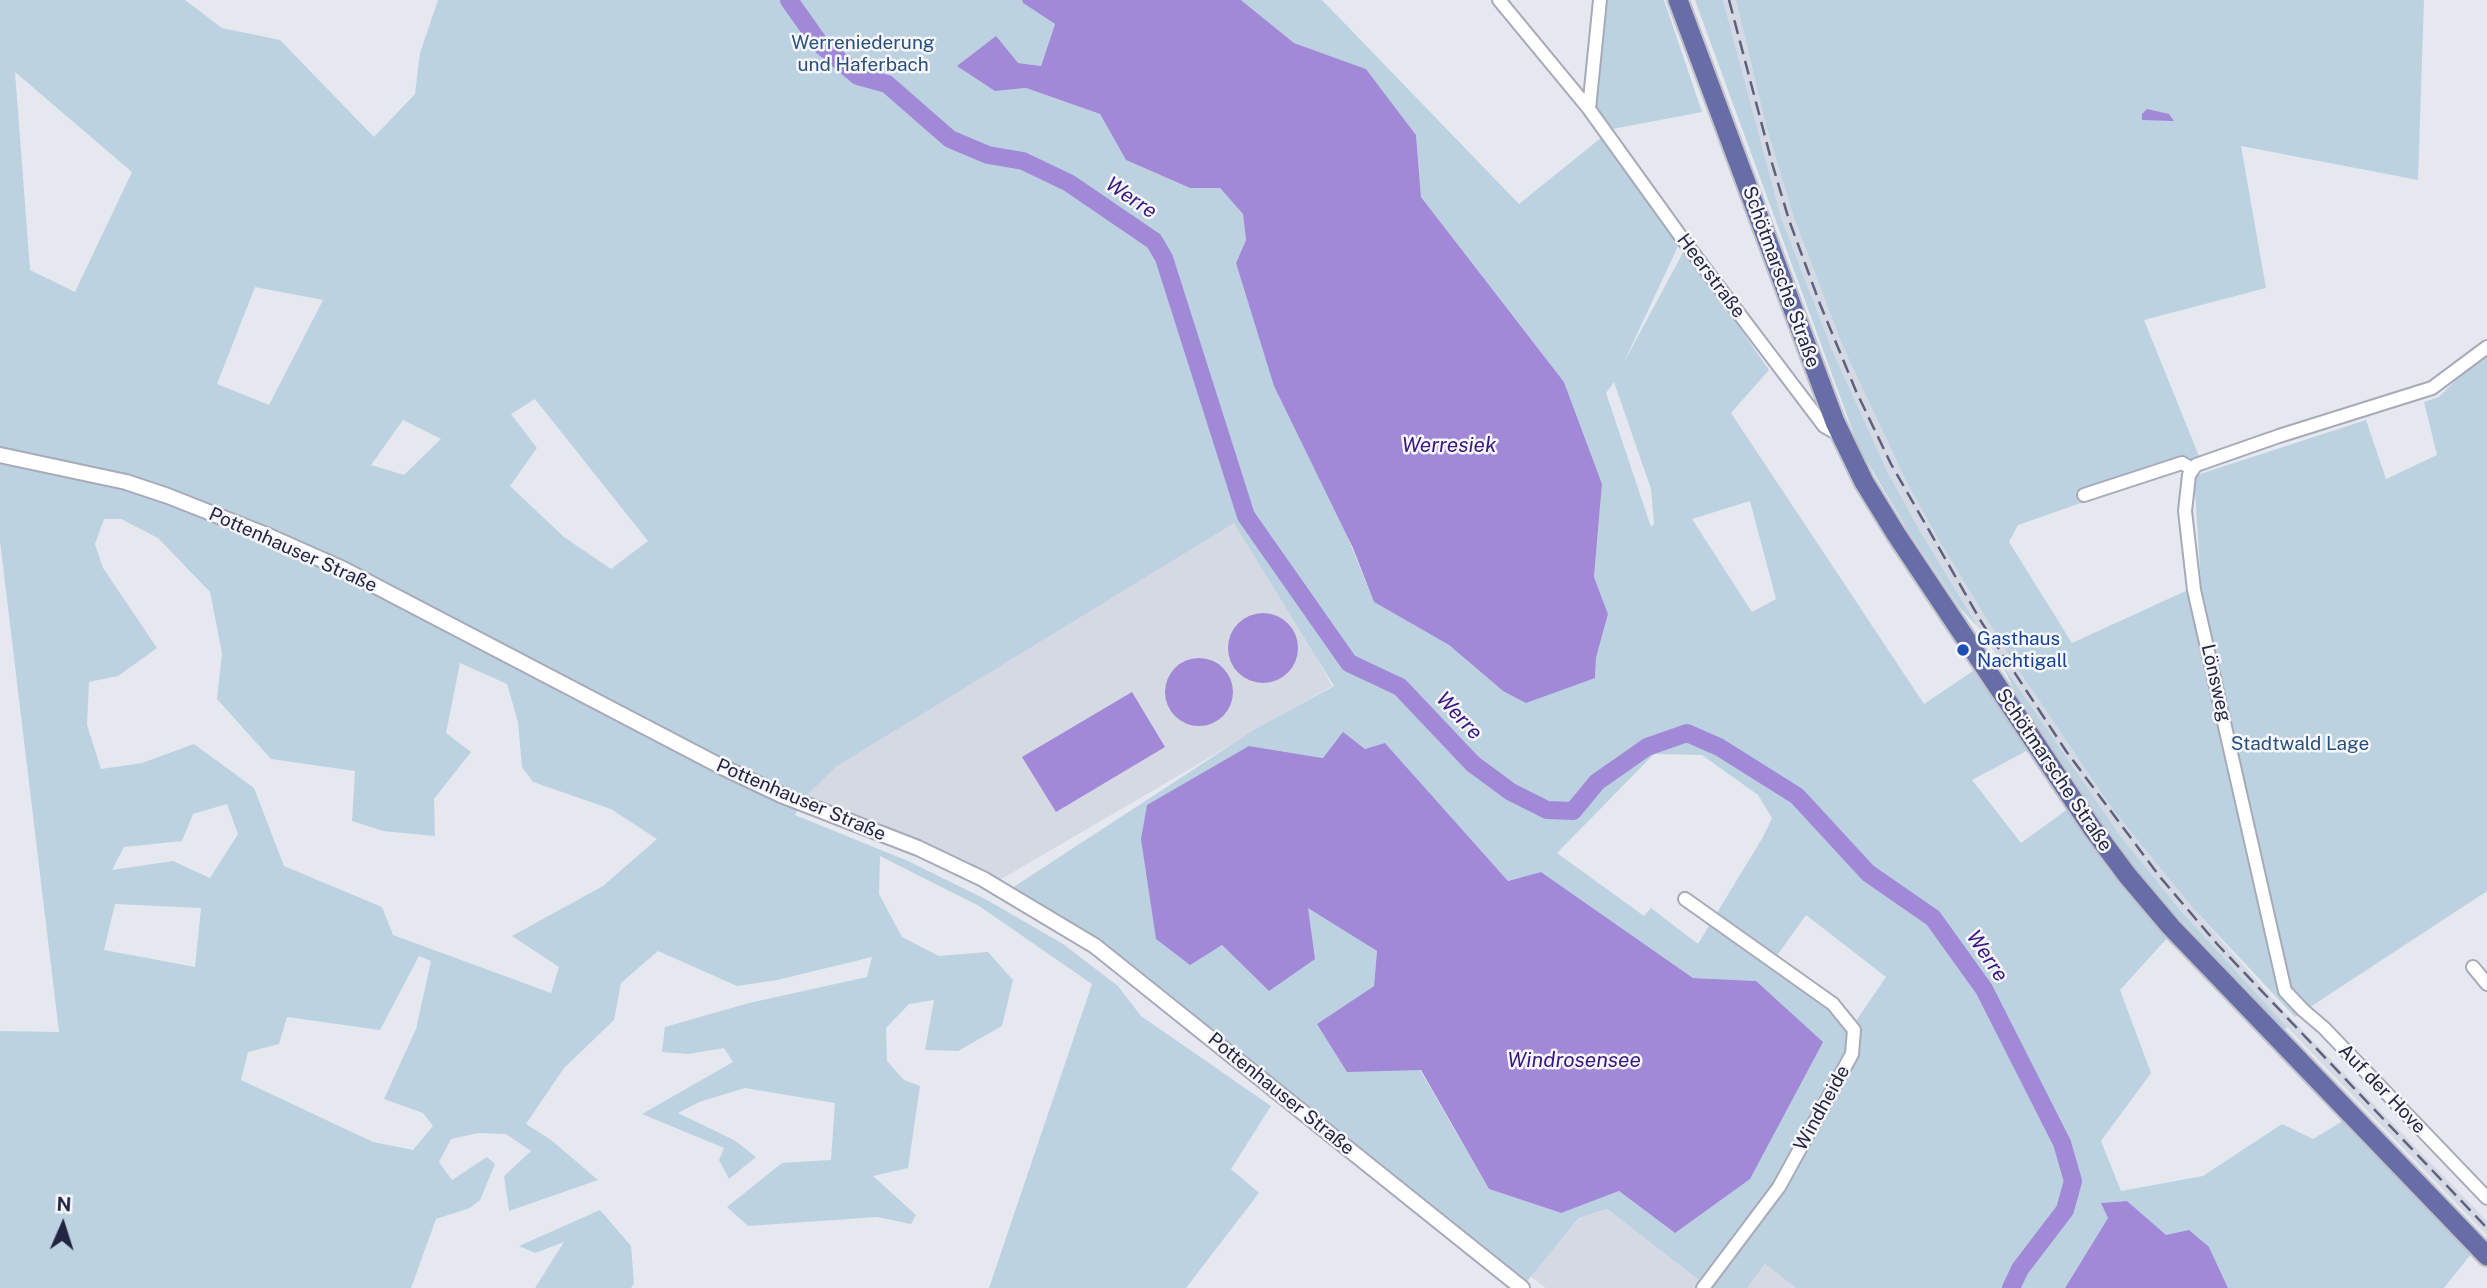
<!DOCTYPE html>
<html>
<head>
<meta charset="utf-8">
<style>
  body { margin:0 }
  #map { position:relative; width:2487px; height:1288px; overflow:hidden; background:#e5e8ef; font-family:"Public Sans",sans-serif }
  canvas { display:block }
  .north { position:absolute; left:28px; top:1190px; width:70px; height:70px; -webkit-text-stroke:5px #f6f7fb; paint-order:stroke; rotate:3deg; font-size:19px; font-weight:700; line-height:28px; text-align:center; color:#222642 }
  .north::after { content:''; display:block; margin:auto; width:24px; height:32px; background:#222642; clip-path:polygon(50% 0,100% 100%,50% 72%,0 100%) }
</style>
</head>
<body>
<div id="map">
<canvas width="2487" height="1288"></canvas>
<div class="north">N</div>
</div>
<script>
const context = document.querySelector('canvas').getContext('2d');
context.lineJoin = 'round';
function paint(path, color) {
  context.fillStyle = color;
  context.fill(path, 'evenodd');
}
function shape(rows) {
  const path = new Path2D();
  for (const r of rows) {
    if (r.length === 3) {
      path.moveTo(r[0] + r[2], r[1]);
      path.arc(r[0], r[1], r[2], 0, 2 * Math.PI);
      continue;
    }
    path.moveTo(r[0], r[1]);
    for (let i = 2; i < r.length; i += 2) path.lineTo(r[i], r[i + 1]);
  }
  return path;
}
function stroke(path, color, width, dash) {
  context.strokeStyle = color;
  context.lineWidth = width;
  context.lineCap = dash ? 'butt' : 'round';
  context.setLineDash(dash || []);
  context.stroke(path);
}
function label(font, color, halo, rows, align = 'center') {
  context.font = font + ' "Public Sans",sans-serif';
  context.lineWidth = 5;
  context.setLineDash([]);
  context.textBaseline = 'middle';
  context.strokeStyle = halo;
  context.fillStyle = color;
  for (const [text, x, y, turn = 0] of rows) {
    context.save();
    context.translate(x, y);
    context.rotate((+turn || 0) * Math.PI / 180);
    context.textAlign = isNaN(turn) ? turn : align;
    if (halo) context.strokeText(text, 0, 0);
    context.fillText(text, 0, 0);
    context.restore();
  }
}
paint(shape([
  [1723,0,1736,0,1766,126,1793,215,1843,347,1907,483,1941,544,2011,659,2113,810,2191,906,2282,1009,2487,1221,2487,1235,2287,1027,2181,911,2118,833,2060,752,1978,627,1923,536,1888,473,1833,352,1781,217],
  [1238,512,1332,686,998,881,803,799,837,766],
  [1607,1209,1699,1280,1694,1288,1546,1288,1530,1276,1580,1218],
  [1765,1264,1796,1288,1747,1288]
]), '#d5d9e3');
paint(shape([
  [0,0,185,0,222,28,280,40,374,137,415,94,420,53,438,0,1022,0,1023,3,1055,24,1041,66,1018,63,995,91,1026,88,1100,114,1126,160,1190,188,1220,188,1243,214,1246,240,1236,263,1374,602,1449,645,1503,691,1595,678,1596,658,1608,614,1594,577,1602,484,1564,382,1421,197,1416,135,1366,69,1294,43,1241,0,1322,0,1519,204,1602,137,1680,242,1623,364,1685,249,1769,370,1731,413,1924,704,1973,671,2030,749,1972,780,2021,843,2069,808,2170,935,2120,990,2151,1073,2101,1141,2121,1191,2203,1176,2282,1124,2313,1139,2346,1119,2471,1254,2444,1288,2228,1288,2209,1247,2166,1236,2127,1201,2102,1203,2108,1218,2065,1288,1796,1288,1765,1264,1747,1288,1709,1288,1844,1077,1833,1074,1774,1182,1699,1280,1607,1209,1579,1218,1523,1286,1138,970,1009,890,1254,730,1334,686,1234,523,837,766,803,799,795,815,908,861,987,900,1063,944,1118,986,1141,1016,1271,1106,1231,1169,1259,1193,1186,1288,989,1288,1092,984,979,906,880,856,879,894,902,937,939,956,988,952,1013,980,1002,1026,958,1051,925,1050,934,1000,909,1004,886,1028,887,1061,904,1080,920,1086,908,1168,873,1176,916,1215,911,1224,877,1217,748,1226,727,1207,782,1163,831,1160,835,1103,745,1088,699,1102,678,1113,734,1140,756,1157,729,1179,719,1160,724,1148,642,1114,733,1062,724,1048,688,1054,662,1052,665,1027,749,1003,867,977,872,957,777,980,737,986,658,951,621,983,614,1020,564,1068,526,1124,551,1140,598,1180,509,1211,504,1176,531,1151,506,1134,478,1133,451,1139,439,1162,452,1180,487,1157,495,1164,480,1200,470,1208,436,1219,411,1288,0,1288,0,1031,59,1032,0,541],
  [15,72,132,172,75,292,30,270],
  [255,287,323,300,269,405,217,384],
  [1614,382,1651,489,1654,524,1651,527,1606,393],
  [535,399,648,541,611,569,564,537,510,486,537,448,511,414],
  [403,420,441,439,404,475,371,465],
  [1750,501,1776,599,1752,612,1692,519],
  [104,519,121,519,158,538,210,592,222,653,217,699,271,759,355,771,352,821,383,831,435,836,434,799,471,752,446,733,460,663,507,684,518,722,522,767,533,782,611,809,657,839,603,886,512,936,559,967,551,993,393,935,382,907,284,866,254,788,194,744,142,763,101,769,87,725,89,682,118,676,157,648,103,568,95,544],
  [1343,733,1365,749,1386,744,1508,881,1541,872,1693,978,1756,981,1675,1233,1619,1191,1560,1213,1489,1189,1420,1070,1317,1024,1374,986,1377,951,1308,907,1269,991,1222,945,1249,746,1324,758],
  [1654,754,1702,755,1758,795,1772,818,1763,837,1698,944,1651,908,1644,916,1557,853],
  [227,804,238,834,210,878,173,861,112,870,124,847,182,841,193,814],
  [115,904,201,908,195,967,104,950],
  [1806,915,1886,977,1856,1021,1829,994,1776,957],
  [419,956,431,961,416,1029,384,1099,423,1113,433,1126,413,1150,373,1142,241,1080,248,1052,279,1044,287,1017,380,1030],
  [1606,0,1664,0,1702,112,1607,130,1595,105],
  [1695,0,1723,0,1781,217,1833,352,1888,473,1923,536,1978,627,1960,608,1907,529,1859,448],
  [1736,0,2424,0,2418,180,2241,146,2266,288,2144,320,2201,461,2018,525,2009,542,2072,643,2201,584,2194,476,2366,420,2386,479,2437,455,2424,402,2439,397,2487,348,2487,891,2295,1017,2191,906,2113,810,2011,659,1941,544,1907,483,1843,347,1793,215,1766,126],
  [2002,664,2118,833,2181,911,2287,1027,2285,1030,2170,909,2139,873,2105,827,2014,690],
  [600,1210,631,1246,634,1283,631,1288,535,1288,564,1242,535,1253,519,1246]
]), '#bcd2e1');
paint(shape([
  [1022,0,1241,0,1294,43,1366,69,1416,135,1421,197,1564,382,1602,484,1594,577,1608,614,1596,658,1595,678,1526,703,1503,691,1449,645,1374,602,1353,548,1274,386,1236,263,1246,240,1243,214,1220,188,1190,188,1126,160,1100,114,1026,88,995,91,957,66,996,36,1018,63,1041,66,1055,24,1023,3],
  [2147,109,2169,114,2174,121,2142,120,2142,114],
  [1263,648,35],
  [1199,692,34],
  [1132,692,1165,747,1056,812,1022,757],
  [1343,732,1365,749,1385,743,1508,881,1541,872,1693,978,1756,981,1823,1042,1750,1179,1675,1233,1619,1191,1561,1213,1489,1189,1421,1070,1347,1072,1317,1024,1374,986,1377,951,1308,908,1315,959,1269,991,1222,945,1190,965,1156,939,1141,839,1147,805,1249,746,1323,758],
  [2127,1201,2166,1235,2189,1230,2209,1247,2228,1288,2065,1288,2108,1218,2101,1203]
]), '#a189d7');
stroke(shape([
  [789,0,820,44,858,76,887,84,950,139,988,155,1023,161,1069,183,1154,241,1164,258,1246,516,1349,663,1400,687,1473,764,1511,792,1547,810,1573,811,1597,782,1647,747,1687,733,1719,747,1797,796,1868,873,1933,918,1984,989,2062,1143,2073,1181,2065,1210,2020,1269,2011,1288]
]), '#a189d7', 18);
const minor = shape([
  [1499,0,1589,109,1684,241,1824,426,1840,435],
  [1589,109,1600,0],
  [2487,347,2432,388,2279,436,2196,465,2189,475,2185,511,2194,590,2285,991,2303,1010,2324,1028,2487,1198],
  [2084,495,2182,463,2192,469],
  [1685,899,1833,1004,1854,1030,1852,1054,1779,1187,1703,1288],
  [2473,967,2487,984]
]);
const tertiary = shape([
  [0,455,126,482,168,496,264,534,343,569,724,768,781,795,918,848,983,879,1095,946,1522,1288]
]);
const primary = shape([
  [1678,0,1835,422,1864,482,1896,534,2092,828,2127,875,2171,927,2487,1256]
]);
stroke(minor, '#a7aab8', 16);
stroke(tertiary, '#a7aab8', 18);
stroke(primary, '#c1c2ca', 23);
stroke(minor, '#fff', 12);
stroke(tertiary, '#fff', 14);
stroke(primary, '#666da7', 19);
stroke(shape([
  [1729,0,1772,163,1789,220,1820,304,1856,391,1891,464,1982,623,2066,751,2160,877,2218,945,2487,1228]
]), '#5d617d', 2.5, [14, 7]);
for (const [x, y, r, color] of [
  [1963,650,7,"#1a4fb4"]
]) {
  const dot = new Path2D();
  dot.arc(x, y, r, 0, 2 * Math.PI);
  context.fillStyle = color;
  context.fill(dot);
  stroke(dot, '#f6f7fb', 2.5);
}
label('19px', '#294f7c', '#f6f7fb', [
  ["Werreniederung",863,43],
  ["und Haferbach",863,65],
  ["Stadtwald Lage",2300,744]
]);
label('19px', '#222642', '#f6f7fb', [
  ["Heerstraße",1711,276,53],
  ["Schötmarsche Straße",1781,277,70],
  ["Pottenhauser Straße",293,550,24],
  ["Lönsweg",2216,683,77],
  ["Schötmarsche Straße",2054,770,56],
  ["Pottenhauser Straße",801,800,23],
  ["Auf der Hove",2382,1089,46],
  ["Pottenhauser Straße",1281,1094,39],
  ["Windheide",1822,1108,-61]
]);
label('19px', '#164399', '#f6f7fb', [
  ["Gasthaus",1977,639],
  ["Nachtigall",1977,661]
], 'left');
label('italic 21px', '#3a1783', '#f6f7fb', [
  ["Werre",1131,198,34],
  ["Werresiek",1449,446],
  ["Werre",1459,716,47],
  ["Werre",1987,956,56],
  ["Windrosensee",1574,1061]
]);
</script>
</body>
</html>
